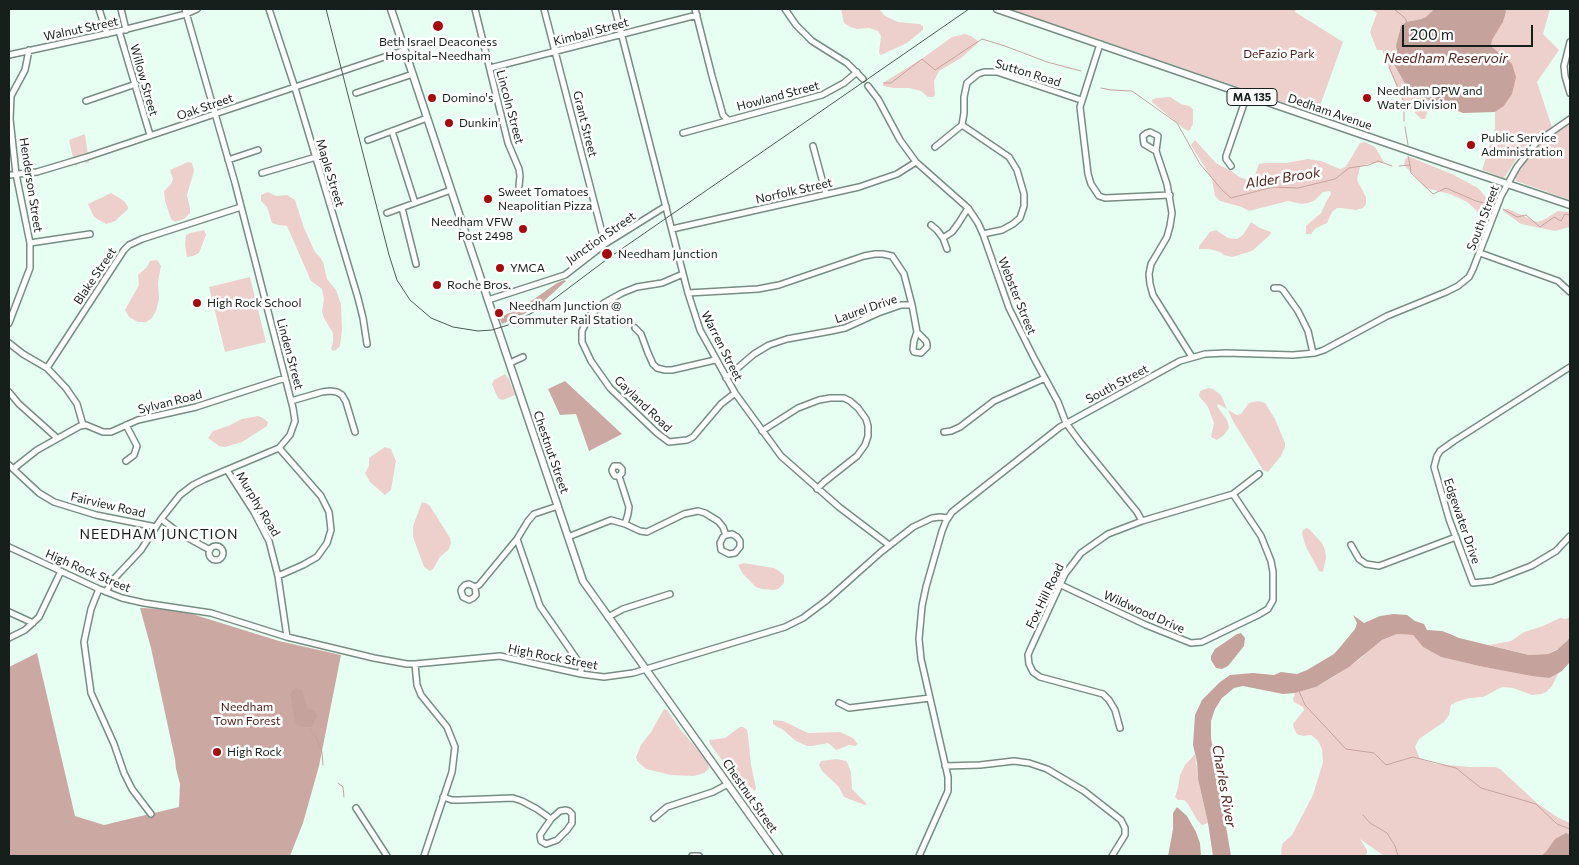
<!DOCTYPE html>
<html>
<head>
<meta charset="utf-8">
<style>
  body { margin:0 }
  #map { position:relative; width:1579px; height:865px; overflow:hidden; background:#e7fff3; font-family:Commissioner,sans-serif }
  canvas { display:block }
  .frame { position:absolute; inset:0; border:10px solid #161f1b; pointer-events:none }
  .scale { position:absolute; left:1402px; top:25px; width:131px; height:22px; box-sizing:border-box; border:2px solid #161f1b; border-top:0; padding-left:6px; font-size:15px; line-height:18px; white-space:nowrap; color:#161f1b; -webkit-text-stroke:4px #fff; paint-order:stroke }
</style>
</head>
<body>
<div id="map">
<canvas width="1579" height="865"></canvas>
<div class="frame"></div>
<div class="scale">200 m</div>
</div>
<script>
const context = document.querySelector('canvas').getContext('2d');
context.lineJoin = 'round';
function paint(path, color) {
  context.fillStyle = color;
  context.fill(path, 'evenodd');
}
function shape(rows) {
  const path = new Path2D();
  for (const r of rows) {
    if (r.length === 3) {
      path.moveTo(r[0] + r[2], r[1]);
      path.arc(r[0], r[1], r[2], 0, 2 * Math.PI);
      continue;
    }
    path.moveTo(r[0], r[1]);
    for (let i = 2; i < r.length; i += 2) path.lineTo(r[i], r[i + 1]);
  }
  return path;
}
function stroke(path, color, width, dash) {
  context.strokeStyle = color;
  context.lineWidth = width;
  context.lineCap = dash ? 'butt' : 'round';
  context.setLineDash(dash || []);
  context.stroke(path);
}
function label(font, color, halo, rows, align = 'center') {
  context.font = font + ' Commissioner,sans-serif';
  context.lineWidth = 5;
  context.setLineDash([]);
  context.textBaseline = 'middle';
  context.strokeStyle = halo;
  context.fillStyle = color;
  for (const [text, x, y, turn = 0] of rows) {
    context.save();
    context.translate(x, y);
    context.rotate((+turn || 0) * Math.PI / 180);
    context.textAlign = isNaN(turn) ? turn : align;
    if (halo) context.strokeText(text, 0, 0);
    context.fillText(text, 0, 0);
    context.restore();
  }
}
paint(shape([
  [841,9,879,9,885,16,889,18,898,22,920,24,923,26,923,30,907,43,881,55,879,53,881,36,878,31,869,28,857,29,850,27,844,23],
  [1010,9,1296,9,1295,12,1343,42,1317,114],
  [1370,9,1434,9,1426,17,1421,19,1406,22,1400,29,1394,66,1404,82,1416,95,1431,101,1425,119,1421,119,1401,98,1382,50,1377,50,1370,32,1377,13],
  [1505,9,1550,9,1543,34,1559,50,1537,82,1552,127,1530,143,1521,152,1504,178,1482,170,1495,128,1495,112,1504,106,1512,94,1503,55,1496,51,1491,46,1492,40,1503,22,1506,12],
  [965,34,971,36,978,41,978,43,961,58,939,71,934,81,935,95,933,97,928,97,921,91,909,88,893,88,883,86,883,83,889,79,923,58,952,37],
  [1170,97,1181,104,1189,106,1193,109,1193,124,1190,130,1188,131,1183,128,1152,102,1152,100,1156,98],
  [1570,123,1570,200,1516,181,1515,176,1534,149,1548,136],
  [85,134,89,163,82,162,75,166,69,140],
  [1195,140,1216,163,1233,172,1241,178,1246,179,1250,179,1255,175,1259,164,1266,163,1286,163,1308,159,1321,161,1340,169,1345,167,1348,163,1360,143,1365,142,1375,147,1384,162,1367,164,1360,167,1357,180,1366,197,1366,204,1363,208,1356,210,1341,208,1337,208,1332,212,1327,223,1316,228,1311,234,1306,234,1306,226,1321,213,1326,202,1331,194,1330,191,1323,192,1314,201,1308,203,1302,204,1288,201,1249,211,1242,207,1220,201,1215,196,1212,179,1191,145],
  [1410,157,1452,174,1478,188,1490,202,1490,206,1483,217,1480,216,1475,209,1467,202,1450,194,1426,188,1404,165,1405,159],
  [188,162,192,163,194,171,187,195,190,208,190,213,184,219,175,222,171,219,165,201,164,191,171,184,173,179,170,170],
  [268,192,276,196,287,195,295,200,304,228,315,252,320,257,323,262,327,279,336,290,341,304,342,330,340,346,336,350,333,351,331,349,333,342,333,333,324,318,322,312,324,299,322,289,311,281,287,226,278,225,272,223,267,207,261,201,261,195],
  [111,193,124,201,128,207,128,209,115,221,106,224,94,217,88,204],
  [1504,209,1508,209,1537,222,1545,219,1558,211,1570,212,1570,227,1555,231,1521,224,1503,211],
  [1251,222,1260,228,1271,232,1270,235,1252,251,1232,257,1224,255,1220,252,1209,249,1199,249,1199,246,1210,232,1216,230,1228,238,1237,239,1243,235],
  [204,230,206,235,199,253,193,256,187,257,185,245,186,235,190,233],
  [156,260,158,261,161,266,158,282,159,299,156,311,152,318,146,322,138,322,129,317,125,310,139,285,138,275,147,267,150,261],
  [250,277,266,342,225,352,209,287],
  [505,374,509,379,515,395,503,400,499,399,496,394,492,384,494,380],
  [1208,388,1213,389,1221,395,1227,409,1218,404,1217,406,1227,420,1229,428,1224,435,1217,440,1211,437,1214,423,1208,407,1199,396,1200,391],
  [1258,401,1265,403,1275,419,1285,443,1285,447,1281,456,1268,472,1263,470,1254,455,1233,421,1228,410,1237,415,1241,414,1249,403],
  [258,416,263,418,268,422,267,426,242,442,225,447,219,446,208,438,213,431,228,426,242,419],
  [385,447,391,449,396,461,391,490,385,495,370,482,365,473,369,466,369,458],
  [422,502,426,503,430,506,450,538,451,543,449,549,440,557,433,569,430,571,424,567,413,537,413,526],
  [1307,528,1310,530,1322,543,1325,550,1326,558,1323,572,1319,571,1306,547,1302,534,1303,530],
  [743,563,774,568,779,571,784,575,784,583,778,589,774,590,762,589,756,587,743,574,738,565],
  [1570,617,1570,635,1568,640,1560,648,1548,654,1529,655,1489,645,1511,641,1524,632,1543,626,1560,618,1566,619],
  [1397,634,1413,635,1423,647,1441,657,1479,666,1549,678,1559,672,1552,686,1546,692,1541,694,1532,695,1513,688,1502,687,1483,697,1470,698,1456,702,1451,705,1449,715,1444,722,1419,739,1415,747,1420,759,1436,764,1470,767,1495,767,1500,769,1537,803,1557,817,1570,823,1570,856,1384,856,1360,839,1367,850,1367,853,1365,856,1281,856,1282,844,1292,835,1313,795,1323,762,1322,749,1318,741,1311,735,1303,736,1297,734,1294,729,1293,724,1304,710,1303,707,1294,702,1293,699,1295,693,1316,687,1335,676,1360,659,1373,646,1382,640],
  [664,709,667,710,680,729,706,759,709,767,708,770,704,773,694,776,671,775,646,769,637,761,636,757,641,745,651,732],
  [773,720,783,721,808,733,840,732,853,738,858,744,855,746,849,745,836,750,828,743,812,746,807,746,796,741,782,729,776,726,773,724],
  [740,727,743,727,747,730,748,735,751,765,756,788,755,791,730,771,710,744,709,740,725,738],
  [1195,754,1198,779,1208,823,1202,825,1197,820,1188,804,1184,800,1178,800,1175,797,1178,788,1180,775,1185,765],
  [837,759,846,761,848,764,851,772,852,789,867,804,865,805,844,797,839,787,822,771,819,765,821,761]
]), '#edd0cb');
paint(shape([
  [564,280,566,281,542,303,524,314,502,324,500,319,504,318,503,316,524,306,557,283],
  [565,381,622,434,589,451,576,414,560,415,548,389],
  [140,608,169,609,192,614,279,641,341,655,319,766,303,823,290,856,9,856,9,667,37,653,75,816,104,825,179,807,180,784,176,769,175,759,151,648]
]), '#cca8a3');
paint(shape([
  [1434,9,1505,9,1506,12,1503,22,1492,40,1491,46,1512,64,1516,77,1512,94,1504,106,1495,112,1463,113,1416,95,1404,82,1393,63,1397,51,1396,46,1401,26,1406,22,1421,19,1426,17],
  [1394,614,1407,615,1415,621,1424,624,1427,630,1442,631,1450,634,1459,638,1529,655,1548,654,1557,650,1568,640,1570,635,1570,662,1562,671,1553,676,1549,678,1532,676,1479,666,1441,657,1423,647,1413,635,1397,634,1382,640,1349,667,1316,687,1295,693,1283,694,1243,686,1234,688,1222,698,1215,709,1211,721,1211,738,1231,856,1213,856,1208,823,1198,779,1197,762,1193,745,1195,715,1202,700,1220,682,1230,675,1253,673,1274,675,1281,672,1297,674,1307,670,1334,654,1341,646,1355,629,1357,623,1353,615,1364,623,1380,616],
  [1241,633,1245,638,1244,646,1228,666,1222,669,1216,668,1211,660,1211,656,1215,649,1237,634],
  [295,688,298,688,302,690,307,708,314,711,316,713,317,716,312,727,304,727,297,725,295,722,290,694],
  [1177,807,1187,816,1196,832,1200,843,1201,856,1168,856,1173,829,1173,813],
  [1566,833,1570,835,1570,856,1541,856,1546,852,1555,839]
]), '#c6a29d');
stroke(shape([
  [1394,9,1405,18,1407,22],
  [1393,64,1389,67,1404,102],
  [884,83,891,83,922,59,935,70,982,39,1005,46,1047,62,1081,71],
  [1101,88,1111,90,1132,91,1177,123,1200,164,1222,190,1231,198,1273,187,1298,188,1335,179,1349,168,1369,165,1378,161,1392,166],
  [1404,121,1404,111],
  [1405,127,1408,145],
  [1408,156,1410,165],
  [1399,166,1410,165,1411,173,1433,194,1446,188,1476,201,1493,205],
  [1503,209,1517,217,1526,215,1540,227,1554,217,1561,221,1565,214,1570,215],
  [1299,691,1305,705,1346,749,1374,753,1386,765,1413,757,1456,768,1481,788,1536,804,1557,824,1570,829],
  [310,728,311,732,316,737,322,752,323,765],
  [338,783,343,787,344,797],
  [1363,815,1370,823,1387,833,1395,846,1398,856]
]), '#c6a29d', 1);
const minor = shape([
  [99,9,107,34],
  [121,9,126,30],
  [269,9,295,88,358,298,363,318,367,344],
  [475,9,508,143,519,169,520,176,519,186],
  [544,9,605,244],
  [615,9,688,293,700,330,735,393,781,456,839,507,889,545],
  [695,9,712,76,723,115,728,120],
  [785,9,796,25,812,41,847,63,863,79],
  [119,31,150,135],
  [1570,42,1564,66,1565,76,1570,93],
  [1100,44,1080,107,1088,174,1091,184,1099,196,1105,198,1170,195],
  [9,55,119,31,186,14,197,9],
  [490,68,697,15],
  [868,86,878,99,900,140,916,162,968,208,978,223,983,234,1009,308,1034,358,1058,402,1066,423,1080,442,1137,512,1142,521],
  [356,93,413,74],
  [86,101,136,84],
  [392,131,415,203],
  [683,133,822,95,844,83,857,72],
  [368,140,427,118],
  [813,146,826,194],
  [935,147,962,125],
  [1156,151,1144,144,1143,136,1147,133,1150,132,1158,136,1156,151,1167,184,1172,213,1170,226,1167,237,1151,264,1149,274,1150,284,1153,295,1192,357],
  [228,160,258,150],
  [1231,166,1226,159,1226,156,1247,95],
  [262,173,316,157],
  [9,175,37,172,87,157,405,50],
  [402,208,416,264],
  [387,213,451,190],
  [931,225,937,230,943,238,947,249],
  [672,229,859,187,897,174,916,162],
  [983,234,1002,230,1013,224,1020,218,1024,206,1024,194,1017,170,1009,157,962,125,964,113,964,97,967,83,978,74,984,72,997,72,1081,100],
  [943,238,952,232,958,224,968,208],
  [30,243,90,234],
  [1480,253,1558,281,1570,292],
  [683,274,662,283,637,287,622,293,604,303,589,316,582,331,582,342,591,361,610,388,657,433,669,442,687,440,693,437,721,404,735,393],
  [1274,288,1280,288,1283,290,1298,311,1308,331,1313,353],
  [688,293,758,289,779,285,864,256,875,254,883,254,892,256,904,274,912,305,901,305,878,313,845,328,831,331,787,339,769,345,754,354,726,378],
  [488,300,565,275,605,244,666,206],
  [912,305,917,332,914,341,913,349,914,352,921,353,927,347,927,344,926,341,917,332],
  [9,323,30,268,30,243,16,174,10,119,11,96,25,70,29,50],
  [635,328,641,334,648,353,653,364,657,368,665,370,672,370,715,360],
  [9,343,23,354,47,368,66,388,77,404,83,425],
  [510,363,523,357],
  [1570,367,1454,441,1440,451,1437,456,1434,467,1449,519,1473,583,1492,581,1531,566,1556,551,1570,536],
  [47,368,124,250,129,245,142,239,241,207],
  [9,392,19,404,57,438],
  [291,401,322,392,330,391,337,392,342,395,346,402,355,432],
  [762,431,798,408,819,400,830,398,844,398,850,401,858,408,866,419,868,426,868,436,865,445,857,456,824,482,817,489],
  [944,432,951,431,960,427,994,401,1045,378],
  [126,461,134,455,137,446,126,425],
  [9,465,39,493,54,502,96,515,156,527],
  [13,469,37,450,80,426,86,425,103,432,111,432,138,420,196,407,285,378],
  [227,470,254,512,269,541,278,576,287,637],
  [619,476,622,473,622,469,619,466,614,466,612,470,613,473,615,476,619,476,629,507,628,514,625,524],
  [558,506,534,514,528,521,517,539,540,606,578,661,581,667,581,674],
  [161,519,179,533,210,550],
  [568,537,611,520,625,524,640,531,647,532,684,514,698,511,705,513,718,521,723,527,726,535,732,534,737,537,740,541,740,547,735,553,729,554,721,550,720,543,723,537,726,535],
  [1351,545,1359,559,1366,564,1379,566,1456,537],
  [216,553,7],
  [9,547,99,589,122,598,144,603,211,613,287,637,374,658,407,664,415,664,500,656,581,674,604,677,633,673,785,627,803,618,827,600,881,552,913,527,932,518,940,517,948,518],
  [278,576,303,565,317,557,327,543,331,530,329,512,321,496,279,448],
  [1061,585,1146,625,1191,643,1202,642,1258,615,1268,609,1273,600,1273,572,1271,561,1261,536,1233,494],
  [475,587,476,595,473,598,469,600,463,597,461,591,462,588,465,585,469,584,475,587,479,585,517,539],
  [99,589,91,609,84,642,91,693,114,744,124,773,132,789,151,814],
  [106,592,112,581,141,550,161,519,180,495,193,485,205,479,279,448,290,435,295,421,293,408,235,183,185,9],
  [9,612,33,623],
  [608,617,623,609,670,594],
  [9,638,25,630,39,617,61,571],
  [415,664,417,685,421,695,447,727,455,747,452,772,424,856],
  [839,703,849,708,930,698],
  [1120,728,1115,710,1109,700,1103,694,1040,677,1033,672,1029,664,1028,655,1030,650,1065,574,1081,553,1108,534,1142,521,1233,494,1259,474],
  [945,766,980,765,1014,761,1029,763,1047,769,1084,791,1121,820,1125,828,1125,835,1112,856],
  [443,797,452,800,460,800,513,798,522,801,537,809,551,819,540,835,541,841,546,844,557,840,567,830,572,823,572,814,569,811,566,810,560,811,551,819],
  [356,808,387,856],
  [654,818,667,807,713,792,728,784],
  [692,856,699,856],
  [919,856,948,791,948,777,921,659,919,639,922,606,926,587,942,531,946,521,952,512,1060,427,1180,361,1205,354,1226,353,1293,355,1315,353,1324,350,1387,316,1446,292,1458,286,1469,277,1473,269,1501,196,1517,167,1537,142,1570,119]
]);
const major = shape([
  [391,9,462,223,583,581,779,856],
  [997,9,1436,160,1570,205]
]);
stroke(minor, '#778d83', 8);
stroke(major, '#778d83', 9);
stroke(minor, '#fff', 5);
stroke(major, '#fff', 6);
stroke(shape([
  [326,9,389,255,397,280,410,300,431,318,453,327,478,331,492,330,508,325,542,308,610,257,969,9]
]), '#4c5953', 1);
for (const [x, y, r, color] of [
  [438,26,6,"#a30b0d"],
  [432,98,5,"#a30b0d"],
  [1367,98,5,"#a30b0d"],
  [449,123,5,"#a30b0d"],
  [1471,145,5,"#a30b0d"],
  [488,199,5,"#a30b0d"],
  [523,229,5,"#a30b0d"],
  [607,254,6,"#a30b0d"],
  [500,268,5,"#a30b0d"],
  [437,285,5,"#a30b0d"],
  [197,303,5,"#a30b0d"],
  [499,313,5,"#a30b0d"],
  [217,752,5,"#a30b0d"]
]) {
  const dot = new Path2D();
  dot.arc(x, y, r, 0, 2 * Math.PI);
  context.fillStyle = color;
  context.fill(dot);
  stroke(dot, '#fff', 2);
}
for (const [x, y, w] of [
  [1252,97,50]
]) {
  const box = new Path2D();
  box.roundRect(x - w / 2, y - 8.5, w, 17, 4);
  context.fillStyle = '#fff';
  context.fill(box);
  stroke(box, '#161f1b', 1);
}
label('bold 11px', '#161f1b', null, [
  ["MA 135",1252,97]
]);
label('12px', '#161f1b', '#fff', [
  ["Walnut Street",81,29,-12],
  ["Kimball Street",591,32,-15],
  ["Sutton Road",1028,73,17],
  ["Willow Street",144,80,74],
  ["Howland Street",778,96,-15],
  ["Oak Street",205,107,-19],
  ["Lincoln Street",510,107,75],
  ["Dedham Avenue",1330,112,19],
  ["Grant Street",585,124,76],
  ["Maple Street",330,173,73],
  ["Henderson Street",31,185,81],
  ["Norfolk Street",794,191,-13],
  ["South Street",1483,218,-69],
  ["Junction Street",601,238,-35],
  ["Blake Street",95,276,-56],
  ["Webster Street",1017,296,68],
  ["Laurel Drive",866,309,-19],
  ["Warren Street",722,346,63],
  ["Linden Street",290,354,75],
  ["South Street",1117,384,-28],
  ["Sylvan Road",170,402,-14],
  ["Gayland Road",643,404,44],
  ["Chestnut Street",551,452,71],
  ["Murphy Road",258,504,59],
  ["Fairview Road",108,505,13],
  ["Edgewater Drive",1462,521,71],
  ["High Rock Street",88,571,23],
  ["Fox Hill Road",1045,596,-64],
  ["Wildwood Drive",1144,612,24],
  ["High Rock Street",553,657,11],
  ["Chestnut Street",750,796,55]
]);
label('12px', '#161f1b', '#fff', [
  ["Beth Israel Deaconess",438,42,"center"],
  ["Hospital–Needham",438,56,"center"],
  ["Needham DPW and",1377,91],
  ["Water Division",1377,105],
  ["Domino's",442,98],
  ["Dunkin'",459,123],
  ["Public Service",1481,138],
  ["Administration",1481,152],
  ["Sweet Tomatoes",498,192],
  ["Neapolitian Pizza",498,206],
  ["Needham VFW",513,222,"right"],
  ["Post 2498",513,236,"right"],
  ["Needham Junction",618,254],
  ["YMCA",510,268],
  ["Roche Bros.",447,285],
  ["High Rock School",207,303],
  ["Needham Junction @",509,306],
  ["Commuter Rail Station",509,320],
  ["High Rock",227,752]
], 'left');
label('12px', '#4a1b16', '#fff', [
  ["DeFazio Park",1279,54],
  ["Needham",247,707],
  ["Town Forest",247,721]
]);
label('italic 14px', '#54241e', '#fff', [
  ["Needham Reservoir",1446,58],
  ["Alder Brook",1283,178,-9],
  ["Charles River",1224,786,80]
]);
context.letterSpacing = '1px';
label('14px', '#161f1b', '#fff', [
  ["NEEDHAM JUNCTION",159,534]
]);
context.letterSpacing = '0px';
</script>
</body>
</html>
